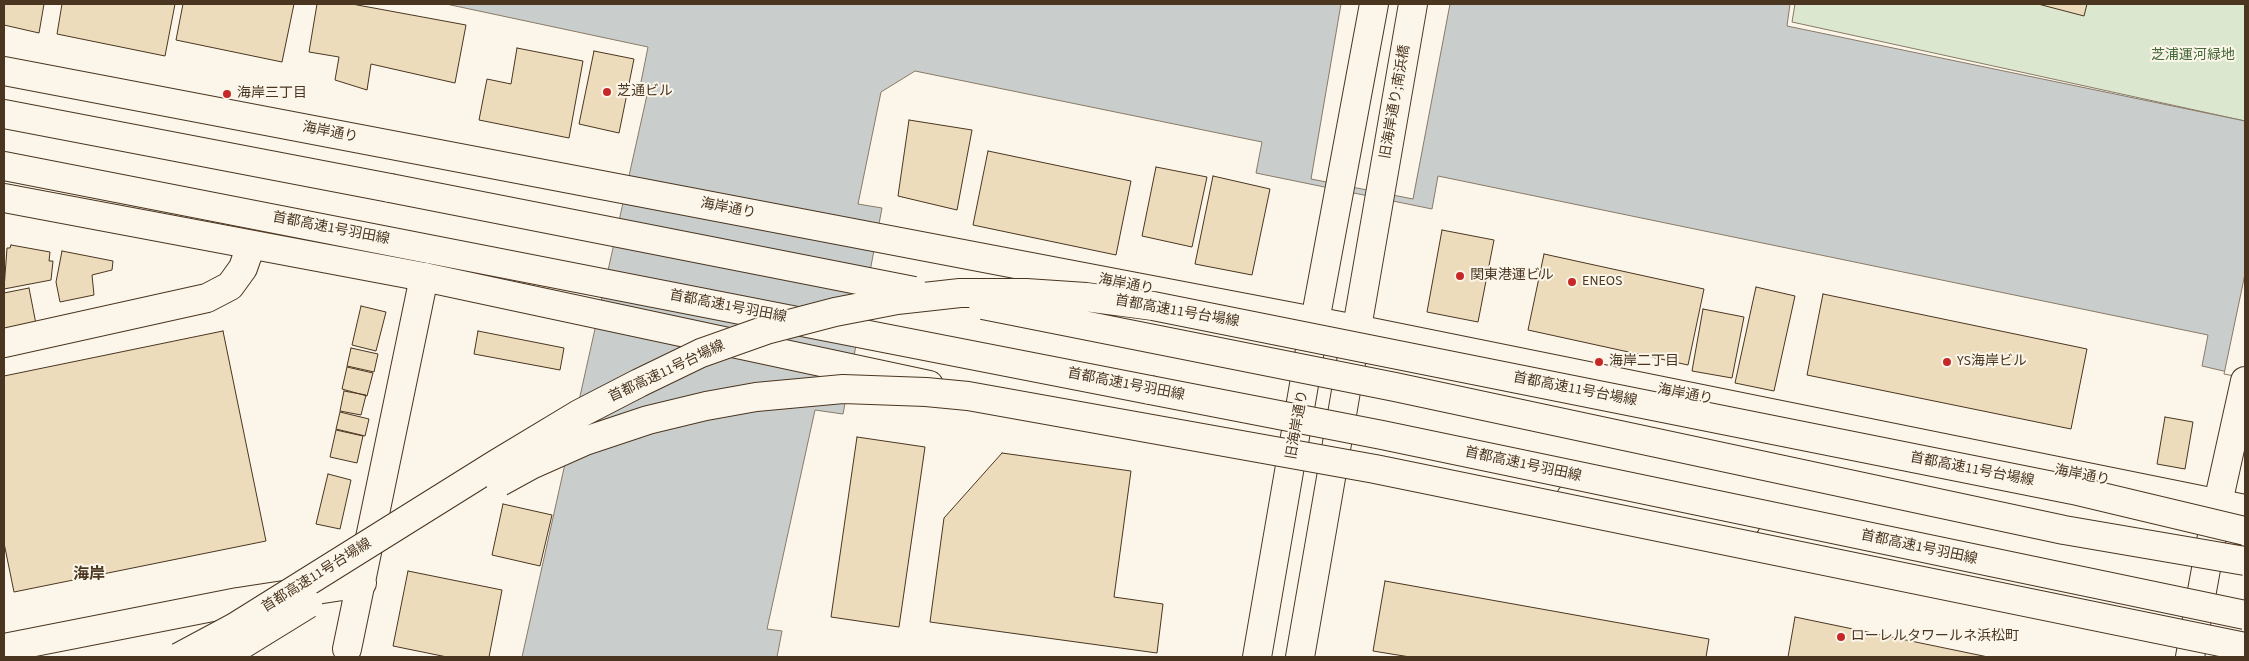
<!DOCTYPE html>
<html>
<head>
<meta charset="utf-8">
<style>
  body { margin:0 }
  #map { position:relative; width:2249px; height:661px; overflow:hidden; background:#fbf6e9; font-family:"Source Sans 3",sans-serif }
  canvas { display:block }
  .frame { position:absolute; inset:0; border:5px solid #4a3520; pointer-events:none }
</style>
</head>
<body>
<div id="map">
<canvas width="2249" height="661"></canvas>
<div class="frame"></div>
</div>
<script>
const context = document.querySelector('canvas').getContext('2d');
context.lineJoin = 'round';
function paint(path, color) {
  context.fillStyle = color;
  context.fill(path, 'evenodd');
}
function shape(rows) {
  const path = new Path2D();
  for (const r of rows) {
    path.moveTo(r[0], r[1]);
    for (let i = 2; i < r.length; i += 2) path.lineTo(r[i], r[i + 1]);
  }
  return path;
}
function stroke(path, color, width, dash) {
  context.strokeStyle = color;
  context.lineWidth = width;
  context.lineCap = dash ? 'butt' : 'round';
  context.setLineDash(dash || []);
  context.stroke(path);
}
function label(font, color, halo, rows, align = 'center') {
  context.font = font + ' "Source Sans 3","Noto Sans JP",sans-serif';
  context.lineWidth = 4;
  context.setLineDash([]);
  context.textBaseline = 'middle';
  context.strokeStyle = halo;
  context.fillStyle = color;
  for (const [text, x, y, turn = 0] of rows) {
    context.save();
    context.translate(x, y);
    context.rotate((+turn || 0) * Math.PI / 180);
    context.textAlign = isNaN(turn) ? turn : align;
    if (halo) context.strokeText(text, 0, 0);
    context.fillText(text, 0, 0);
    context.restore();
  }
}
const green = shape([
  [1795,4,2245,4,2245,121,1792,22,1795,4]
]);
paint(green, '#dce7d0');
stroke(green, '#887966', 1);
const water = shape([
  [446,4,1790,4,1787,26,2245,121,2245,376,2202,366,2208,335,1438,176,1432,209,1256,173,1262,142,915,71,881,92,858,204,882,208,843,414,815,410,767,629,782,631,777,657,522,657,647,95,639,92,648,47,446,4]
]);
paint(water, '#c9cecd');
stroke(water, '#887966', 1);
const pier = shape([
  [1341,4,1450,4,1413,199,1311,179,1341,4],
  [2245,274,2245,378,2224,374,2245,274]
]);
paint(pier, '#fbf6e9');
stroke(pier, '#887966', 1);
const building = shape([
  [4,4,44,4,39,33,4,25,4,4],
  [62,4,175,4,165,56,57,34,62,4],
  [183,4,294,4,282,62,176,40,183,4],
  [317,4,352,4,466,25,455,83,371,64,367,90,335,80,339,57,309,52,317,4],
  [2038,4,2087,4,2084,16,2038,4],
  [517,48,583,61,569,138,479,120,487,79,511,84,517,48],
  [594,51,634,59,619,133,579,124,594,51],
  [909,120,972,130,957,210,898,196,909,120],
  [988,151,1131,181,1116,255,973,225,988,151],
  [1156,167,1207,177,1192,247,1142,236,1156,167],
  [1213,176,1270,189,1252,275,1195,264,1213,176],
  [1442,230,1494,240,1478,322,1427,312,1442,230],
  [11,245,50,252,49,261,53,261,51,280,4,289,7,248,10,248,11,245],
  [62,251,113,261,112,270,92,275,94,295,60,302,56,282,62,251],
  [1544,254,1704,289,1688,365,1528,330,1544,254],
  [1756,287,1795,296,1774,391,1735,383,1756,287],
  [29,288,36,324,4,330,4,293,29,288],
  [1823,294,2087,349,2071,429,1807,375,1823,294],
  [361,306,386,312,376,351,352,345,361,306],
  [1703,309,1744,317,1732,378,1692,371,1703,309],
  [223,331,266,541,14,592,4,543,4,376,223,331],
  [478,331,564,348,560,370,474,354,478,331],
  [351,348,378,354,374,372,347,366,351,348],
  [347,367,373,373,367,396,342,389,347,367],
  [344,391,366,395,361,415,340,411,344,391],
  [340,412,369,419,365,436,336,429,340,412],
  [2165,417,2193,422,2185,469,2157,464,2165,417],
  [336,430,363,436,357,463,330,457,336,430],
  [857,437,925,447,899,627,831,617,857,437],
  [1002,453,1131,471,1114,597,1163,604,1157,653,930,622,944,518,1002,453],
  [328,474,351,480,340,529,316,524,328,474],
  [503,504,552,515,540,566,492,555,503,504],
  [408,571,502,590,489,657,447,657,393,646,408,571],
  [1385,581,1709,639,1706,657,1410,657,1373,651,1385,581],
  [1795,617,1988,657,1788,657,1795,617]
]);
paint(building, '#ecdcbc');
stroke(building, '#4a3520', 1);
const minor = shape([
  [4,343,207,298,230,286,243,268,251,245],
  [4,648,238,602,362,583],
  [347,649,424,277],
  [2190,657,2218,503,2245,381]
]);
const major = shape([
  [4,71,1356,329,2245,509],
  [4,198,424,277,929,385]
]);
const highway = shape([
  [4,114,390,188],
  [4,166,1150,390],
  [1571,497,1746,523],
  [1257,657,1315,321,1374,4],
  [1300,657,1413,4]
]);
stroke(minor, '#4a3520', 30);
stroke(major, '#4a3520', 30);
stroke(highway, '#4a3520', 30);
stroke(minor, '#fbf6e9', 28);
stroke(major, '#fbf6e9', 28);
stroke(highway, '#fbf6e9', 28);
const highwayBridge = shape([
  [390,188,914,291],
  [983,305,1395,387,2064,530,2245,561],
  [1150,390,1382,435,2245,615],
  [500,482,531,465,585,441,648,420,706,406,756,397,843,389,926,392,968,396,1375,469,2245,647],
  [179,657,235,627,496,464,579,414,639,383,701,353,766,330,835,312,897,300,960,293,1026,293,1086,297,1153,306,2073,490,2245,531],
  [222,657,308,604]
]);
stroke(highwayBridge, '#4a3520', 30, []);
stroke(highwayBridge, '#fbf6e9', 28);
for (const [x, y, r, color] of [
  [607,92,5,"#c62828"],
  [227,94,5,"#c62828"],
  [1460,276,5,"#c62828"],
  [1572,282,5,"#c62828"],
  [1599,362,5,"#c62828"],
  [1947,362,5,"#c62828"],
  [1841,637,5,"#c62828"]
]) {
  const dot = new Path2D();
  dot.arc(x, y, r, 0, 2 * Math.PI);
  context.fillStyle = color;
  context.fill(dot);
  stroke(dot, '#fbf6e9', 2);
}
label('14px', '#436837', '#fbf6e9', [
  ["芝浦運河緑地",2193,56]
]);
label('14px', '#4a3520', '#fbf6e9', [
  ["芝通ビル",617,92],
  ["海岸三丁目",237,94],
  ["関東港運ビル",1470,276],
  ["ENEOS",1582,282],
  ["海岸二丁目",1609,362],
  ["YS海岸ビル",1957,362],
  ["ローレルタワールネ浜松町",1851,637]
], 'left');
label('14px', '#4a3520', '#fbf6e9', [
  ["旧海岸通り;南浜橋",1396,102,-80],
  ["海岸通り",330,133,11],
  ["海岸通り",728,209,11],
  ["首都高速1号羽田線",331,229,11],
  ["海岸通り",1126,285,11],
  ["首都高速1号羽田線",728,307,11],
  ["首都高速11号台場線",1177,312,10],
  ["首都高速11号台場線",667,372,-25],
  ["首都高速1号羽田線",1126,385,11],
  ["首都高速11号台場線",1575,390,11],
  ["海岸通り",1685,395,11],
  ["旧海岸通り",1298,425,-80],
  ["首都高速1号羽田線",1523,465,12],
  ["首都高速11号台場線",1972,470,11],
  ["海岸通り",2082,476,11],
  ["首都高速1号羽田線",1919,548,12],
  ["首都高速11号台場線",317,576,-32]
]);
label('bold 16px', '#4a3520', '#fbf6e9', [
  ["海岸",89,575]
]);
</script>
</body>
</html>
